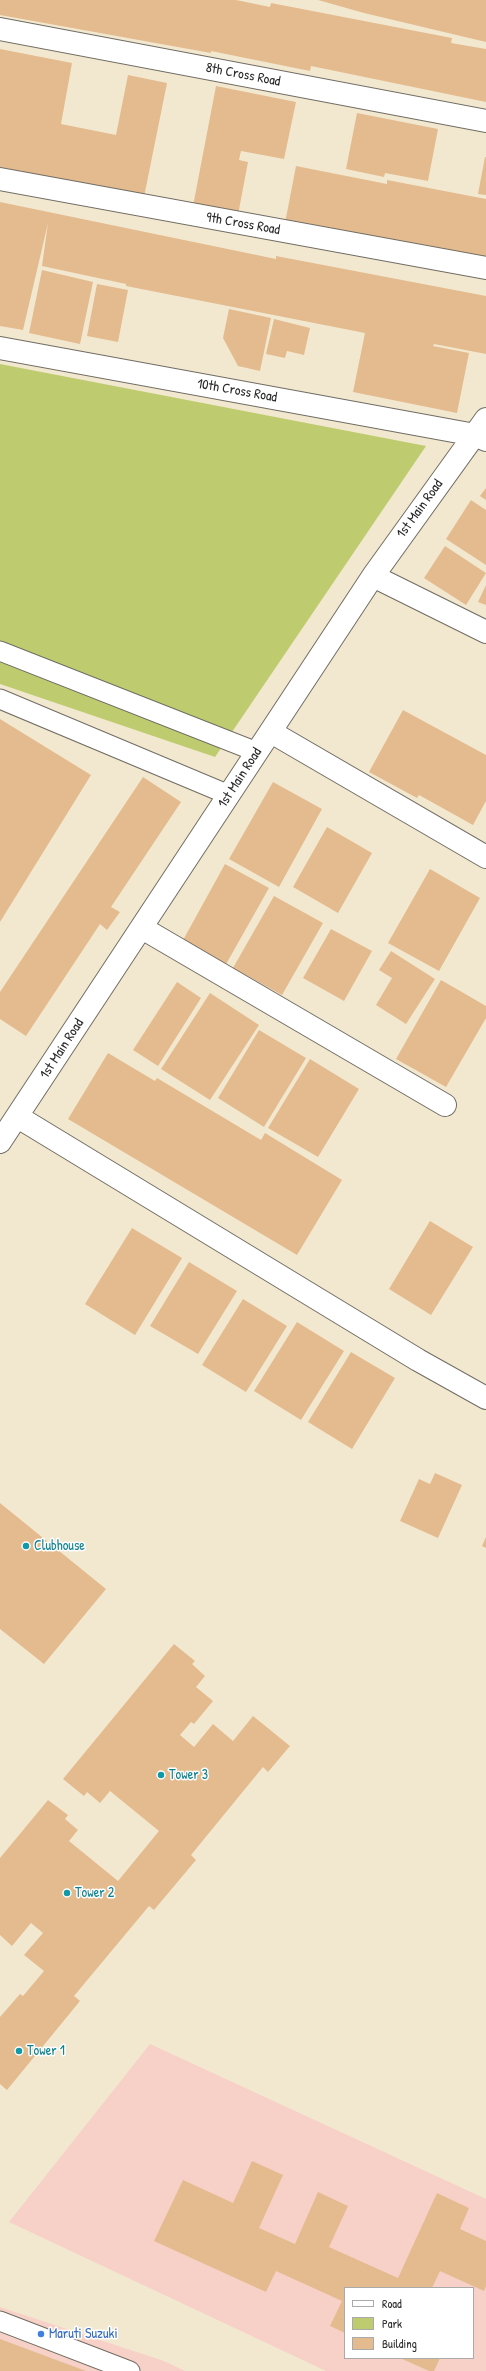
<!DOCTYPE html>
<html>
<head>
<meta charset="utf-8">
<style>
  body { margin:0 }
  #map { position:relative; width:486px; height:2371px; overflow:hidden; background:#f2e8cf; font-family:"Patrick Hand",sans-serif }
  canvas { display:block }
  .legend { position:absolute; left:344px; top:2287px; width:130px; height:72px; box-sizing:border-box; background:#fff; border:1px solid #aaa; margin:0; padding:5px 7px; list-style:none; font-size:12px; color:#2b2b2b }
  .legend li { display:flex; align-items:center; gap:8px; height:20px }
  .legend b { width:20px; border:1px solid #aaa }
</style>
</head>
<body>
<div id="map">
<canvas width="486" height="2371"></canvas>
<ul class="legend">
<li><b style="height:5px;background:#fff"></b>Road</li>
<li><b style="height:11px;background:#becc6f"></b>Park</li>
<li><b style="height:11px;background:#e4bb8f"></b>Building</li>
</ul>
</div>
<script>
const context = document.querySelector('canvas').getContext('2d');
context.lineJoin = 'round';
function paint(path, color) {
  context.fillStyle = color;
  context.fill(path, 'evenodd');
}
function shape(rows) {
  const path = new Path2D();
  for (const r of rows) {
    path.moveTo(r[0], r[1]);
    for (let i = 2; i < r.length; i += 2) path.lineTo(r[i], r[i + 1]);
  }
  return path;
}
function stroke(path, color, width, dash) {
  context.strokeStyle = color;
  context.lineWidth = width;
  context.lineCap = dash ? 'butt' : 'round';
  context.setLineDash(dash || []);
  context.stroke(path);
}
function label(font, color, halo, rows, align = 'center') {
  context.font = font + ' "Patrick Hand",sans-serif';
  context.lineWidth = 3;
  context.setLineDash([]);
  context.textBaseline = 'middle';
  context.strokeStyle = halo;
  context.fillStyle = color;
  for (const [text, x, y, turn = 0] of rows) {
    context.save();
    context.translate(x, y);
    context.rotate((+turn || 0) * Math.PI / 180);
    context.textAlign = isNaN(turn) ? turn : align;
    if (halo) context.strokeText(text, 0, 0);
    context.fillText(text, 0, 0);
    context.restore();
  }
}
paint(shape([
  [150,2044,486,2199,486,2371,326,2371,9,2222],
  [345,2288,473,2288,473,2358,345,2358],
  [0,2307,164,2361,185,2371,0,2371]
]), '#f7d1c7');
paint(shape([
  [0,364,426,446,215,757,0,684]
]), '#becc6f');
paint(shape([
  [0,0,236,0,270,7,271,3,452,38,451,43,486,49,486,102,311,66,310,71,211,51,211,53,0,15],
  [318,0,486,0,486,42,364,13],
  [0,49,72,63,61,124,116,135,128,75,167,83,144,197,14,174,15,170,0,167],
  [216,86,296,102,284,159,241,151,239,160,248,162,238,215,193,206],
  [357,113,438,129,428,181,385,173,384,177,346,169],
  [485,157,486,157,486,195,478,194],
  [296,166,387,184,387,180,486,199,486,258,285,223],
  [0,202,276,259,276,256,486,296,486,354,434,344,433,346,469,353,457,413,353,392,365,333,126,286,126,284,42,266,48,223,23,330,0,326],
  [42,270,93,282,80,344,29,333],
  [97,284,128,290,118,342,87,336],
  [229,309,271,318,260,371,238,366,223,338],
  [274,319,310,328,304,355,287,351,285,358,266,354],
  [486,488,486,500,480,496],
  [471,500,486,510,486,565,446,539],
  [445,546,486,573,466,605,424,578],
  [486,585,486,605,478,602],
  [403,710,486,755,486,801,473,825,419,795,417,798,369,772],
  [0,719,91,775,0,922],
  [143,777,181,802,111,907,120,912,107,930,100,924,26,1036,0,1019,0,992],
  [273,782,322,809,279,887,229,859],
  [327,827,372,853,338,913,293,887],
  [225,864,269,888,225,966,182,942],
  [430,869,480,898,439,971,388,943],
  [274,896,323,923,282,995,233,968],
  [331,929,372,951,344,1001,303,978],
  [391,951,435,979,406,1024,376,1005,392,978,379,970],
  [441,980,486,1006,486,1018,446,1087,396,1059],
  [177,982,201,998,158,1066,133,1050],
  [210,993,259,1025,210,1100,161,1069],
  [259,1030,306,1058,264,1127,218,1098],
  [108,1053,155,1081,157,1078,261,1140,265,1133,342,1180,297,1255,68,1119],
  [310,1059,359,1089,318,1157,268,1128],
  [430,1221,473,1247,431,1315,389,1289],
  [132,1228,182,1258,135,1335,85,1304],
  [189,1262,237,1291,198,1354,150,1326],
  [243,1299,287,1326,246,1392,202,1365],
  [297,1322,344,1351,301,1420,254,1391],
  [351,1352,395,1378,352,1449,308,1422],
  [435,1473,462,1485,438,1538,400,1521,419,1479,430,1484],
  [0,1503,106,1589,44,1664,0,1629],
  [486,1537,486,1548,482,1546],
  [174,1644,195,1661,192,1664,205,1676,196,1687,213,1701,194,1724,191,1722,180,1735,194,1747,213,1724,233,1741,253,1716,290,1746,268,1772,263,1767,191,1855,196,1860,154,1910,149,1906,74,1996,80,2001,7,2090,0,2084,0,2017,20,1994,23,1996,44,1971,24,1955,43,1933,31,1923,12,1946,0,1935,0,1858,48,1800,68,1815,65,1819,78,1830,69,1841,118,1881,159,1831,110,1791,100,1803,87,1792,84,1796,63,1779],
  [252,2161,283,2175,259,2228,295,2244,318,2192,348,2206,329,2247,398,2278,437,2193,469,2208,460,2229,486,2241,486,2286,484,2291,440,2271,432,2288,345,2288,345,2333,330,2326,342,2301,276,2271,266,2292,154,2241,183,2180,233,2203],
  [0,2339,86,2371,0,2371],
  [400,2358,440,2358,434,2371,429,2371]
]), '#e4bb8f');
const lane = shape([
  [0,651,257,752],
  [0,699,229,795],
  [0,2321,130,2371]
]);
const street = shape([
  [0,29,486,121],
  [0,179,486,268],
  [0,348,475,435,486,440],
  [373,576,486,632],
  [271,732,486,857],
  [142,928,445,1105],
  [18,1117,418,1360,486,1398],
  [0,1142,373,576,486,419]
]);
stroke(lane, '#716d64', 21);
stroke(street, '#716d64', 24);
stroke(lane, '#fff', 19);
stroke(street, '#fff', 22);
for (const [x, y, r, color] of [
  [26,1546,4,"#0f9aa8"],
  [161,1775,4,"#0f9aa8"],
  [67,1893,4,"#0f9aa8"],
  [19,2051,4,"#0f9aa8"],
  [41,2334,4,"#3f7fe0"]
]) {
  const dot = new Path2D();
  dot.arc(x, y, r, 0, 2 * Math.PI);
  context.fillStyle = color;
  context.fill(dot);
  stroke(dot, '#fff', 1.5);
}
label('14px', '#2b2b2b', '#fff', [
  ["8th Cross Road",243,75,11],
  ["9th Cross Road",243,224,10],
  ["10th Cross Road",237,391,10],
  ["1st Main Road",420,509,-54],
  ["1st Main Road",240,778,-57],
  ["1st Main Road",62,1049,-57]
]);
label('14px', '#0d838f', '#fff', [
  ["Clubhouse",34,1546],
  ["Tower 3",169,1775],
  ["Tower 2",75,1893],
  ["Tower 1",27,2051]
], 'left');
label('14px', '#366cbe', '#fff', [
  ["Maruti Suzuki",49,2334]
], 'left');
</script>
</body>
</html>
